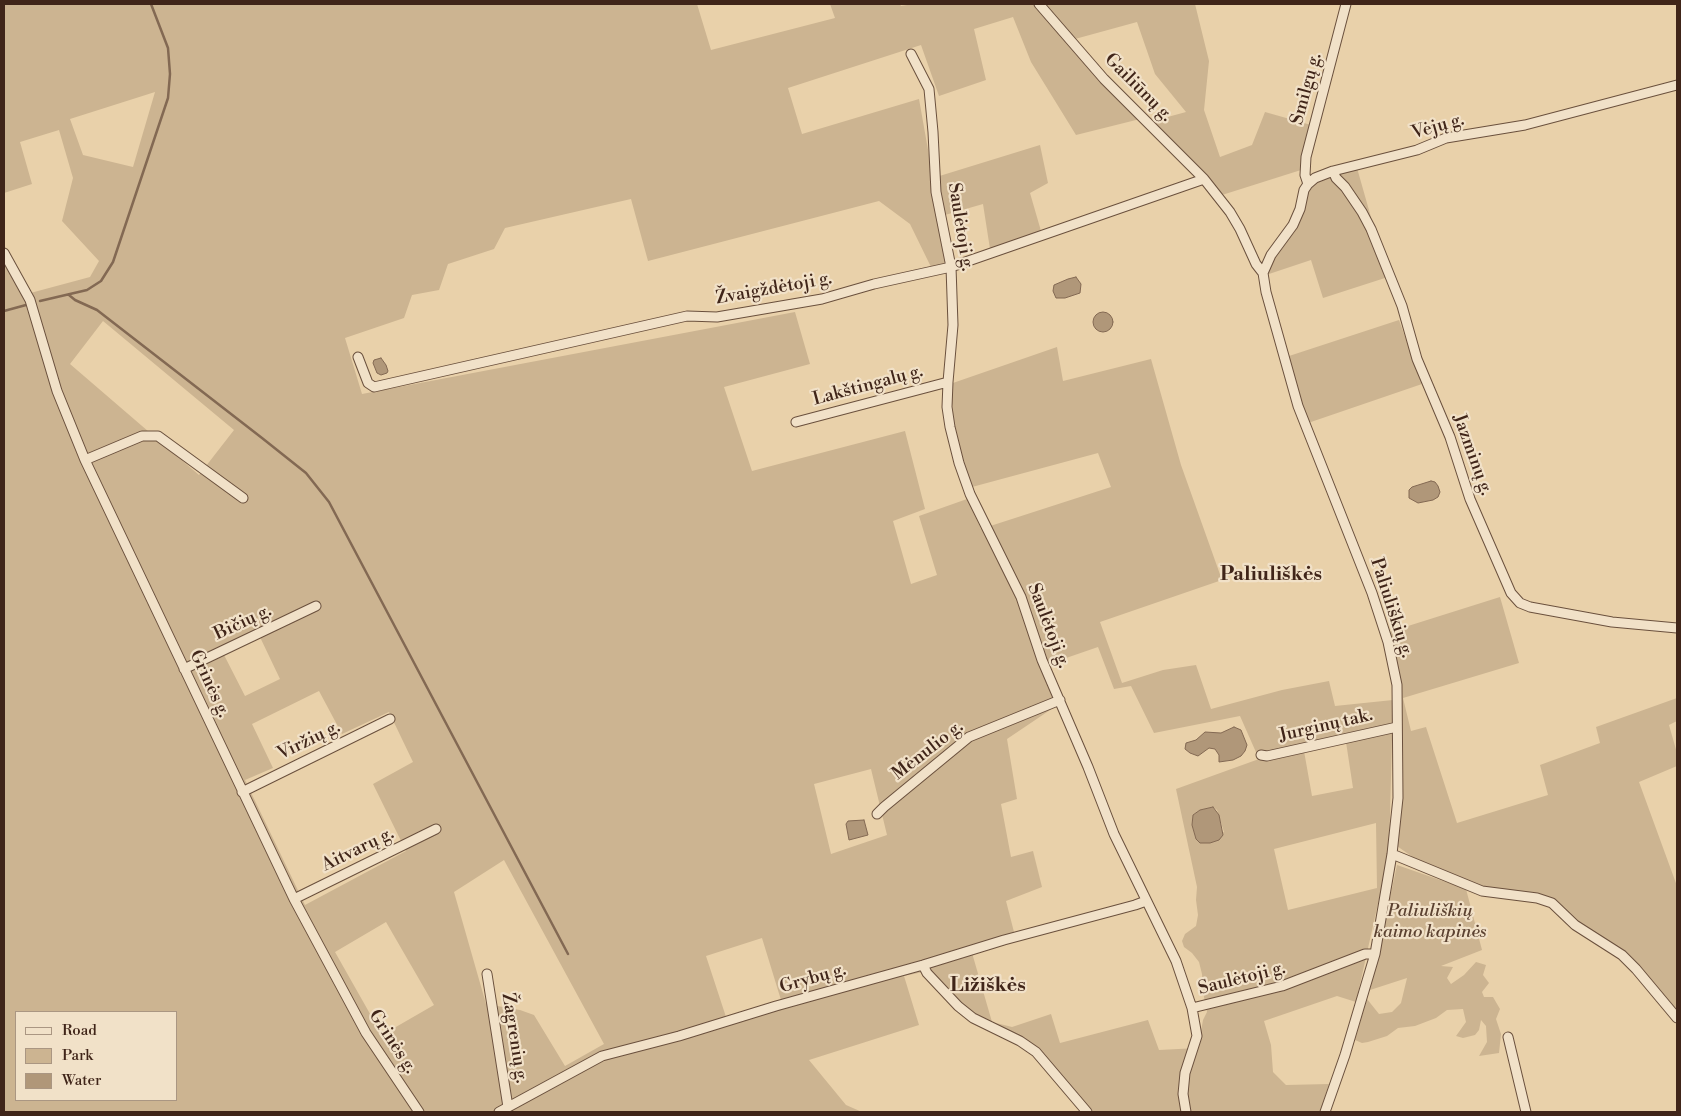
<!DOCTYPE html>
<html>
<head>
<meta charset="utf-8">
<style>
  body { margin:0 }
  #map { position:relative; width:1681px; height:1116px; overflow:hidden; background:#e9d1aa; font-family:"Libre Bodoni",serif }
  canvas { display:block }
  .frame { position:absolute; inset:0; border:5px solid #402519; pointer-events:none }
  .legend { position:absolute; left:15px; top:1011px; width:162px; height:90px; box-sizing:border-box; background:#f1e1c8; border:1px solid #aa9682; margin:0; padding:6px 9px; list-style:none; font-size:15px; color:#402519 }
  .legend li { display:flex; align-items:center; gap:10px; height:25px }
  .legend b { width:25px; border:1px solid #aa9682 }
</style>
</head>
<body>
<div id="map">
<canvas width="1681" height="1116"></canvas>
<div class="frame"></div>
<ul class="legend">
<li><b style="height:6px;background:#f1e1c8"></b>Road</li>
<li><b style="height:14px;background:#ccb491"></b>Park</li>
<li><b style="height:14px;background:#b09779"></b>Water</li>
</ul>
</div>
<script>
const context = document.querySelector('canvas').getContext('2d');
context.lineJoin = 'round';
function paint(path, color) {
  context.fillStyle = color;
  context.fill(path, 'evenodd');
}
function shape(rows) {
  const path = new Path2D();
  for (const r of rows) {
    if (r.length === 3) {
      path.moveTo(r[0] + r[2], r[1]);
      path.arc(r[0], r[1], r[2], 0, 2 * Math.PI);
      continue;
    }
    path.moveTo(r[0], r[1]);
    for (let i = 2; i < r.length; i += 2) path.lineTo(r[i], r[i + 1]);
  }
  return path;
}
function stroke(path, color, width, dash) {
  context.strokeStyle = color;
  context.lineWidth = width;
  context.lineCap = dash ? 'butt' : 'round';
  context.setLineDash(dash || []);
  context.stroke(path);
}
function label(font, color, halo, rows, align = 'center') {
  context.font = font + ' "Libre Bodoni",serif';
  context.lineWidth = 4.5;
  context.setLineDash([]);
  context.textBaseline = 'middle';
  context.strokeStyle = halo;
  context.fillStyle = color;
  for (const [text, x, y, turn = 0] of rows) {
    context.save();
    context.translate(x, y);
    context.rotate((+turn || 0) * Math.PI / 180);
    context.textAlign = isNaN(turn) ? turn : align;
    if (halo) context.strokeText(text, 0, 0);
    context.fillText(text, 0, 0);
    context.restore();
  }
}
paint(shape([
  [4,4,697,4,711,50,835,18,830,4,900,4,901,6,913,4,1034,4,1107,88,1140,119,1076,135,1031,62,1013,17,974,29,986,80,939,96,921,45,788,88,802,134,919,99,933,178,1040,145,1048,183,1030,193,1041,231,990,249,983,204,938,217,947,264,931,267,910,224,879,201,648,261,631,199,505,228,494,249,448,264,439,290,412,295,404,318,345,338,362,394,795,312,810,364,724,387,752,471,905,431,925,509,893,521,911,584,937,575,919,516,967,499,981,529,1111,487,1098,453,972,487,956,441,950,384,1057,347,1063,381,1151,359,1181,465,1222,580,1100,622,1122,683,1163,670,1196,665,1211,709,1282,690,1329,681,1335,706,1393,700,1389,854,1356,1002,1337,996,1264,1021,1271,1045,1273,1072,1286,1085,1329,1084,1320,1112,1081,1112,1030,1051,1002,1037,923,972,904,976,919,1025,809,1060,846,1105,862,1112,4,1112,4,263,23,295,90,277,99,261,62,221,73,178,59,130,20,142,32,184,4,193],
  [155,92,133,167,83,155,70,119],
  [103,321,234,430,199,475,70,364],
  [259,635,280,679,245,696,223,653],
  [1098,647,1114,689,1131,686,1154,733,1240,716,1259,759,1176,789,1197,887,1196,900,1198,915,1196,926,1185,934,1182,941,1184,947,1192,953,1199,962,1202,974,1204,997,1207,1012,1203,1020,1198,1048,1159,1050,1148,1020,1060,1043,1051,1014,1012,1027,992,1022,970,946,1014,932,1006,901,1042,887,1033,851,1011,857,1001,804,1017,799,1007,739,1056,706,1040,667],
  [319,691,342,734,389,712,413,762,373,784,406,851,305,905,245,780,273,768,252,724],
  [1346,742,1353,788,1312,796,1304,751],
  [871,769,887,835,831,854,814,784],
  [1213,807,1217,810,1224,832,1196,839,1192,825,1193,815,1200,810],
  [1376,823,1377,888,1288,910,1274,849],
  [504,860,604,1044,565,1066,534,1015,520,1010,486,1004,454,892],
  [386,922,434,1005,382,1035,335,952],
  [762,938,781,1000,727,1020,706,956],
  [16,1012,176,1012,176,1100,16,1100],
  [1044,4,1195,4,1209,61,1204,110,1220,157,1252,145,1265,112,1311,125,1301,170,1222,195,1153,121,1186,112,1155,74,1137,22,1075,39],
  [1357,168,1388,277,1323,298,1311,260,1266,275,1266,271,1296,230,1311,185,1322,178],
  [1399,320,1422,384,1308,423,1286,357],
  [1500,597,1519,663,1403,698,1411,731,1426,727,1457,823,1548,795,1540,765,1600,743,1596,727,1677,698,1677,721,1669,725,1677,753,1677,766,1639,782,1677,886,1677,1014,1627,955,1579,922,1557,904,1485,888,1421,863,1397,846,1402,786,1389,632],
  [1397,865,1466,889,1482,950,1441,966,1453,967,1447,978,1451,984,1464,975,1476,962,1486,965,1483,975,1489,983,1482,992,1484,997,1493,997,1500,1009,1496,1019,1501,1034,1499,1053,1479,1056,1487,1042,1486,1026,1481,1020,1479,1030,1475,1035,1463,1038,1456,1036,1466,1022,1463,1009,1447,1010,1436,1018,1415,1026,1398,1028,1387,1036,1368,1042,1362,1043,1355,1040,1367,999,1379,1014,1392,1012,1401,1003,1407,978,1370,990]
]), '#ccb491');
const water = shape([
  [1076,277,1081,284,1080,293,1065,298,1056,298,1053,291,1054,285,1068,279,1076,277],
  [1103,322,10],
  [381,358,386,365,388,371,387,373,381,375,377,373,373,363,374,360,381,358],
  [1431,481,1435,482,1438,486,1440,492,1438,497,1433,500,1418,503,1409,498,1409,490,1412,487,1431,481],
  [1234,727,1241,730,1247,745,1245,751,1241,756,1233,760,1219,762,1219,755,1215,749,1209,748,1198,756,1190,753,1185,749,1186,743,1196,740,1205,732,1221,733,1234,727],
  [1213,807,1219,815,1223,835,1219,840,1210,843,1200,843,1196,839,1192,825,1193,815,1200,810,1213,807],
  [864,820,868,835,849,840,846,824,848,821,864,820]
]);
paint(water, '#b09779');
stroke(water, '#836953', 1);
stroke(shape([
  [69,295,75,300,97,310,262,438,306,473,329,502,568,954],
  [40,301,87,290,101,281,113,262,168,98,170,74,168,48,151,4],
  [4,311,26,305]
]), '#836953', 2.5);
const minor = shape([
  [1039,4,1104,79,1204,179,1230,212,1240,229,1256,264,1263,273,1266,292,1298,406,1372,593,1388,642,1397,685,1398,798,1392,854,1375,954,1345,1055,1325,1112],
  [911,54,929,89,933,132,936,192,951,267,953,325,948,382,947,407,950,427,959,463,970,494,1021,597,1042,660,1088,767,1114,834,1176,961,1192,1008,1197,1036,1185,1073,1183,1094,1186,1112],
  [1333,171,1336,178,1345,187,1362,212,1371,229,1402,306,1417,359,1450,437,1470,499,1511,593,1520,603,1530,607,1612,622,1677,628],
  [1308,184,1305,175,1306,157,1346,4],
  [4,253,30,300,57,391,85,460,294,899,366,1033,419,1112],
  [1263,273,1271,255,1293,225,1300,209,1304,190,1308,184,1315,178,1333,171,1417,150,1446,138,1525,125,1677,85],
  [358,357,368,383,374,387,687,316,717,317,822,299,874,284,951,267,1204,179],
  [796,422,948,382],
  [85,460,142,436,158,436,243,498],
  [184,669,316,606],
  [1261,755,1267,756,1397,727],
  [242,792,390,719],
  [877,814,884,807,969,737,1060,700],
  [1392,854,1482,891,1537,898,1552,903,1575,925,1622,955,1636,969,1677,1018],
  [294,899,436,829],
  [923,965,927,973,958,1006,973,1018,1020,1041,1036,1052,1087,1112],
  [487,974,508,1107],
  [1192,1008,1282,986,1365,954,1375,954],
  [1508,1037,1526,1112],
  [499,1112,602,1056,679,1036,776,1006,923,965,1004,940,1135,905,1146,901]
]);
stroke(minor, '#6a503d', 11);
stroke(minor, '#f1e1c8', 9);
label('18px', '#402519', '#f1e1c8', [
  ["Gailiūnų g.",1138,88,45],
  ["Smilgų g.",1307,89,-75],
  ["Vėjų g.",1438,127,-16],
  ["Saulėtoji g.",960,227,81],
  ["Žvaigždėtoji g.",774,289,-10],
  ["Lakštingalų g.",868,386,-15],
  ["Jazminų g.",1472,455,70],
  ["Paliuliškių g.",1391,608,72],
  ["Bičių g.",243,623,-25],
  ["Saulėtoji g.",1048,626,69],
  ["Grinės g.",209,684,65],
  ["Jurginų tak.",1326,726,-13],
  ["Viržių g.",309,741,-26],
  ["Mėnulio g.",928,751,-38],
  ["Aitvarų g.",358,850,-26],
  ["Grybų g.",813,979,-16],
  ["Saulėtoji g.",1242,979,-14],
  ["Žagrenių g.",514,1038,81],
  ["Grinės g.",392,1042,57]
]);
label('italic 18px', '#5c4231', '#f1e1c8', [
  ["Paliuliškių",1430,912],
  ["kaimo kapinės",1430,933]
]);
label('bold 20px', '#402519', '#f1e1c8', [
  ["Paliuliškės",1271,575],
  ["Ližiškės",988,986]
]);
</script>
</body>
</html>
